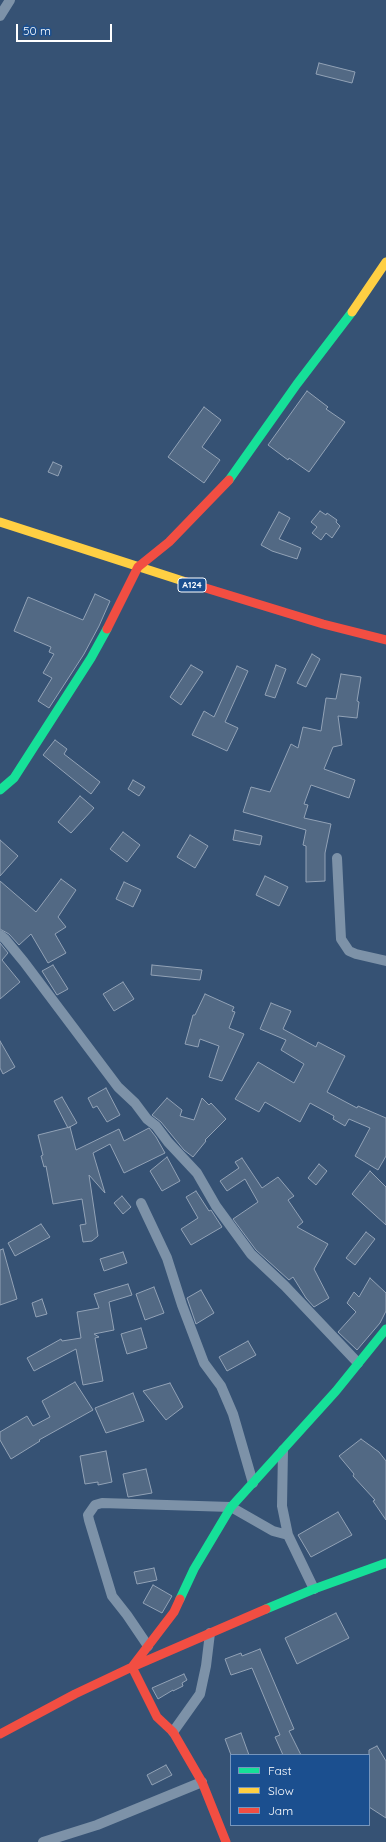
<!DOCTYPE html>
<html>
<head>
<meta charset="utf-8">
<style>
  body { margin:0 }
  #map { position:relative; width:386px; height:1842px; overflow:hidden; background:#365274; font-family:Quicksand,sans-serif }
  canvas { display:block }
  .legend { position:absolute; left:230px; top:1754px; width:140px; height:72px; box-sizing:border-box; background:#1b4f8f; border:1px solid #7695bc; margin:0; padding:5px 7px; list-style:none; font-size:12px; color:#fff }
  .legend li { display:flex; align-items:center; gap:8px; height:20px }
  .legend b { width:20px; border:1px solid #7695bc }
  .scale { position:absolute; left:16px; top:24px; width:96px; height:18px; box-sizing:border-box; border:2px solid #fff; border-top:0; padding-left:5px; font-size:12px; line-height:14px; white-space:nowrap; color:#fff; -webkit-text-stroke:3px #1b4f8f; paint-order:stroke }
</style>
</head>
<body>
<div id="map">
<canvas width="386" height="1842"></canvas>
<ul class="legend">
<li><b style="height:5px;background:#16e098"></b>Fast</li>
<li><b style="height:5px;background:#ffcf43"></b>Slow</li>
<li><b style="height:5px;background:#f24e42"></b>Jam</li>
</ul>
<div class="scale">50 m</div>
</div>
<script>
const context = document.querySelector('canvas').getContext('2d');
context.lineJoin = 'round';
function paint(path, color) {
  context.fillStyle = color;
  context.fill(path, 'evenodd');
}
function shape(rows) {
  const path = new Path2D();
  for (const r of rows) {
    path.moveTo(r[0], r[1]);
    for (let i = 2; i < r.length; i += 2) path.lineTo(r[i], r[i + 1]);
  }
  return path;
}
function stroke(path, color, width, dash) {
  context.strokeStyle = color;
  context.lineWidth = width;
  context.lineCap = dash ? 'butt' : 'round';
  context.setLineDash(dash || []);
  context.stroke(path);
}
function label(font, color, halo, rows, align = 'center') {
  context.font = font + ' Quicksand,sans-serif';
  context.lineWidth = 3;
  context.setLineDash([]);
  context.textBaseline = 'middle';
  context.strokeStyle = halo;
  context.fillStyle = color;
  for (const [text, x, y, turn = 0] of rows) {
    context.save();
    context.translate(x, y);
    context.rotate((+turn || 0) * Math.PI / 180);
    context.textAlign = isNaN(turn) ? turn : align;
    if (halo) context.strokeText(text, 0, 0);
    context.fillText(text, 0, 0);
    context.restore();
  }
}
const building = shape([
  [319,63,355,72,352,83,316,74,319,63],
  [307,391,328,407,326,409,345,422,309,472,289,458,288,460,268,445,307,391],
  [204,407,221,420,202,447,220,460,204,483,168,457,204,407],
  [53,462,62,466,58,476,48,472,53,462],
  [320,511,326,515,327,513,337,520,336,522,340,526,332,538,326,533,321,540,312,533,317,527,311,522,320,511],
  [279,512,290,518,279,539,301,548,297,559,272,551,261,545,279,512],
  [95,594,110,601,99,626,84,654,49,708,38,701,52,678,43,673,54,654,49,652,51,647,14,631,28,597,83,620,95,594],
  [312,654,320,659,306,687,297,683,312,654],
  [191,665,203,672,181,705,170,697,191,665],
  [276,665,286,669,275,698,265,695,276,665],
  [237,666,248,671,225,722,238,728,227,751,192,735,204,711,214,717,237,666],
  [341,674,361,677,357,701,359,702,357,718,338,716,342,745,333,747,324,769,355,780,349,798,311,785,304,804,308,805,304,818,331,824,325,853,325,881,306,882,306,846,303,845,306,830,243,812,251,787,270,792,291,744,298,748,303,727,321,731,326,698,336,699,341,674],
  [55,740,67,749,64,754,100,782,91,794,43,755,55,740],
  [133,780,145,787,139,796,128,789,133,780],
  [80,796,94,808,71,833,58,822,80,796],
  [235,830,262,836,260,845,233,840,235,830],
  [123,832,140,845,127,862,110,849,123,832],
  [190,835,208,846,195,868,177,857,190,835],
  [0,840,18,856,0,876,0,840],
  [265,876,288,887,279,906,256,895,265,876],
  [61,879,76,890,58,917,66,927,55,934,66,953,48,963,31,934,19,945,9,934,0,929,0,881,36,912,61,879],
  [124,882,141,890,133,907,116,899,124,882],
  [0,943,8,953,2,960,20,982,0,999,0,943],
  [53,965,68,989,57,995,42,971,53,965],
  [152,965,202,970,200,980,151,975,152,965],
  [123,982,134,999,114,1011,103,994,123,982],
  [205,994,234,1007,232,1011,235,1012,229,1028,244,1034,222,1081,209,1077,219,1046,200,1039,198,1047,185,1044,193,1015,195,1015,205,994],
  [271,1003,291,1011,283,1029,316,1047,318,1042,345,1056,327,1092,357,1108,358,1106,386,1118,386,1156,378,1170,355,1156,370,1128,349,1119,345,1126,333,1119,334,1116,310,1103,300,1122,265,1102,259,1112,235,1099,258,1062,294,1083,304,1064,281,1050,286,1040,260,1029,271,1003],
  [0,1041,15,1067,3,1074,0,1068,0,1041],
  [106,1088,120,1115,107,1122,97,1106,93,1108,88,1098,106,1088],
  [62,1097,77,1123,68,1128,54,1101,62,1097],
  [167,1098,182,1110,180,1116,194,1120,202,1098,209,1105,211,1103,226,1119,205,1140,206,1141,193,1157,184,1150,161,1122,152,1115,167,1098],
  [70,1127,76,1150,119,1129,124,1141,149,1128,156,1137,165,1153,124,1173,110,1144,93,1153,105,1193,89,1175,98,1236,92,1241,83,1242,80,1225,86,1224,82,1199,53,1204,46,1166,44,1167,41,1156,43,1155,38,1135,70,1127],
  [167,1157,180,1181,162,1191,150,1171,167,1157],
  [242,1158,262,1188,278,1177,294,1196,288,1200,303,1222,297,1227,328,1244,314,1269,329,1298,314,1307,306,1298,293,1277,289,1280,256,1250,233,1219,258,1202,245,1179,227,1191,220,1181,239,1168,235,1162,242,1158],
  [319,1164,327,1171,316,1185,308,1178,319,1164],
  [370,1171,386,1187,386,1225,352,1194,370,1171],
  [196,1191,209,1211,211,1210,222,1227,191,1245,181,1229,198,1218,186,1197,196,1191],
  [122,1196,131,1207,123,1214,114,1203,122,1196],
  [41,1224,50,1237,15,1256,8,1243,41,1224],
  [366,1232,375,1239,355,1265,346,1258,366,1232],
  [3,1249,17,1299,0,1305,0,1250,3,1249],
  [123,1252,127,1263,104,1271,100,1259,123,1252],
  [370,1278,386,1293,386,1311,380,1323,357,1350,338,1332,356,1312,347,1303,354,1292,359,1297,370,1278],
  [128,1284,132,1295,109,1302,114,1330,94,1334,99,1337,95,1338,103,1381,83,1385,76,1349,34,1371,27,1358,61,1339,62,1341,81,1338,77,1312,99,1308,94,1294,128,1284],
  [154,1287,164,1313,145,1320,136,1294,154,1287],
  [201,1290,214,1313,196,1324,187,1298,201,1290],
  [42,1299,47,1314,36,1317,32,1303,42,1299],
  [141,1328,147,1348,127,1354,121,1334,141,1328],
  [248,1341,256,1355,227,1371,219,1357,248,1341],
  [75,1382,93,1410,39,1440,40,1441,11,1459,0,1440,0,1432,27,1416,33,1426,50,1417,42,1401,75,1382],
  [170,1383,183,1407,166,1420,143,1391,170,1383],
  [133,1393,144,1421,106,1433,95,1408,133,1393],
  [361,1439,379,1452,386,1461,386,1520,373,1501,375,1500,353,1476,354,1474,339,1456,361,1439],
  [106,1451,112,1482,98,1485,98,1482,85,1484,80,1456,106,1451],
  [146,1469,152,1493,128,1497,123,1474,146,1469],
  [338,1512,352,1535,311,1557,298,1535,338,1512],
  [154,1568,157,1580,137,1584,134,1572,154,1568],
  [153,1585,172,1596,162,1613,143,1603,153,1585],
  [336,1613,349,1638,297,1664,285,1638,336,1613],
  [260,1649,294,1729,289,1731,301,1755,283,1755,275,1737,280,1735,252,1668,231,1675,225,1659,241,1653,242,1656,260,1649],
  [184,1674,187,1680,182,1683,183,1686,173,1691,173,1690,158,1699,152,1688,184,1674],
  [241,1733,249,1755,231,1755,225,1739,241,1733],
  [377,1746,386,1761,386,1818,369,1807,369,1750,377,1746],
  [166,1765,172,1775,152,1785,147,1775,166,1765]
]);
paint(building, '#526984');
stroke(building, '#92a2b6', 1);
stroke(shape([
  [0,16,10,0],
  [337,858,341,939,349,951,356,954,386,961],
  [0,935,5,939,24,962,118,1087,135,1103,147,1119,156,1126,168,1142,197,1173,216,1206,251,1254,285,1286,358,1363],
  [141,1203,167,1258,182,1305,204,1363,221,1386,233,1414,253,1483],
  [283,1450,282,1506,288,1535,314,1589],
  [148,1646,127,1615,112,1596,89,1520,88,1515,95,1505,102,1503,231,1507,273,1531,288,1535],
  [173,1732,200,1694,206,1666,210,1633],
  [43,1842,97,1825,202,1782]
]), '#7d92a8', 10);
stroke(shape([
  [229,480,297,384,352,312],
  [0,790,14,778,91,658,107,629],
  [180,1599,194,1569,231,1507,336,1391,386,1329],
  [266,1609,314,1589,386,1563]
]), '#16e098', 9);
stroke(shape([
  [352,312,386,262],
  [0,522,186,582]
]), '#ffcf43', 9);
stroke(shape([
  [186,582,323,624,386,640],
  [107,629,138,567,169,542,229,480],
  [180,1599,174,1612,132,1667,157,1717,173,1732,202,1782,226,1842],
  [0,1734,75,1694,132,1667,266,1609]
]), '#f24e42', 9);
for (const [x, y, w] of [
  [192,585,28]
]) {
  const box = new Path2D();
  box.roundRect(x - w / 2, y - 7, w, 14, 3);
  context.fillStyle = '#1b4f8f';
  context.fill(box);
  stroke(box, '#fff', 1);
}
label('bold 9px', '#fff', null, [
  ["A124",192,585]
]);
</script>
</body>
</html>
